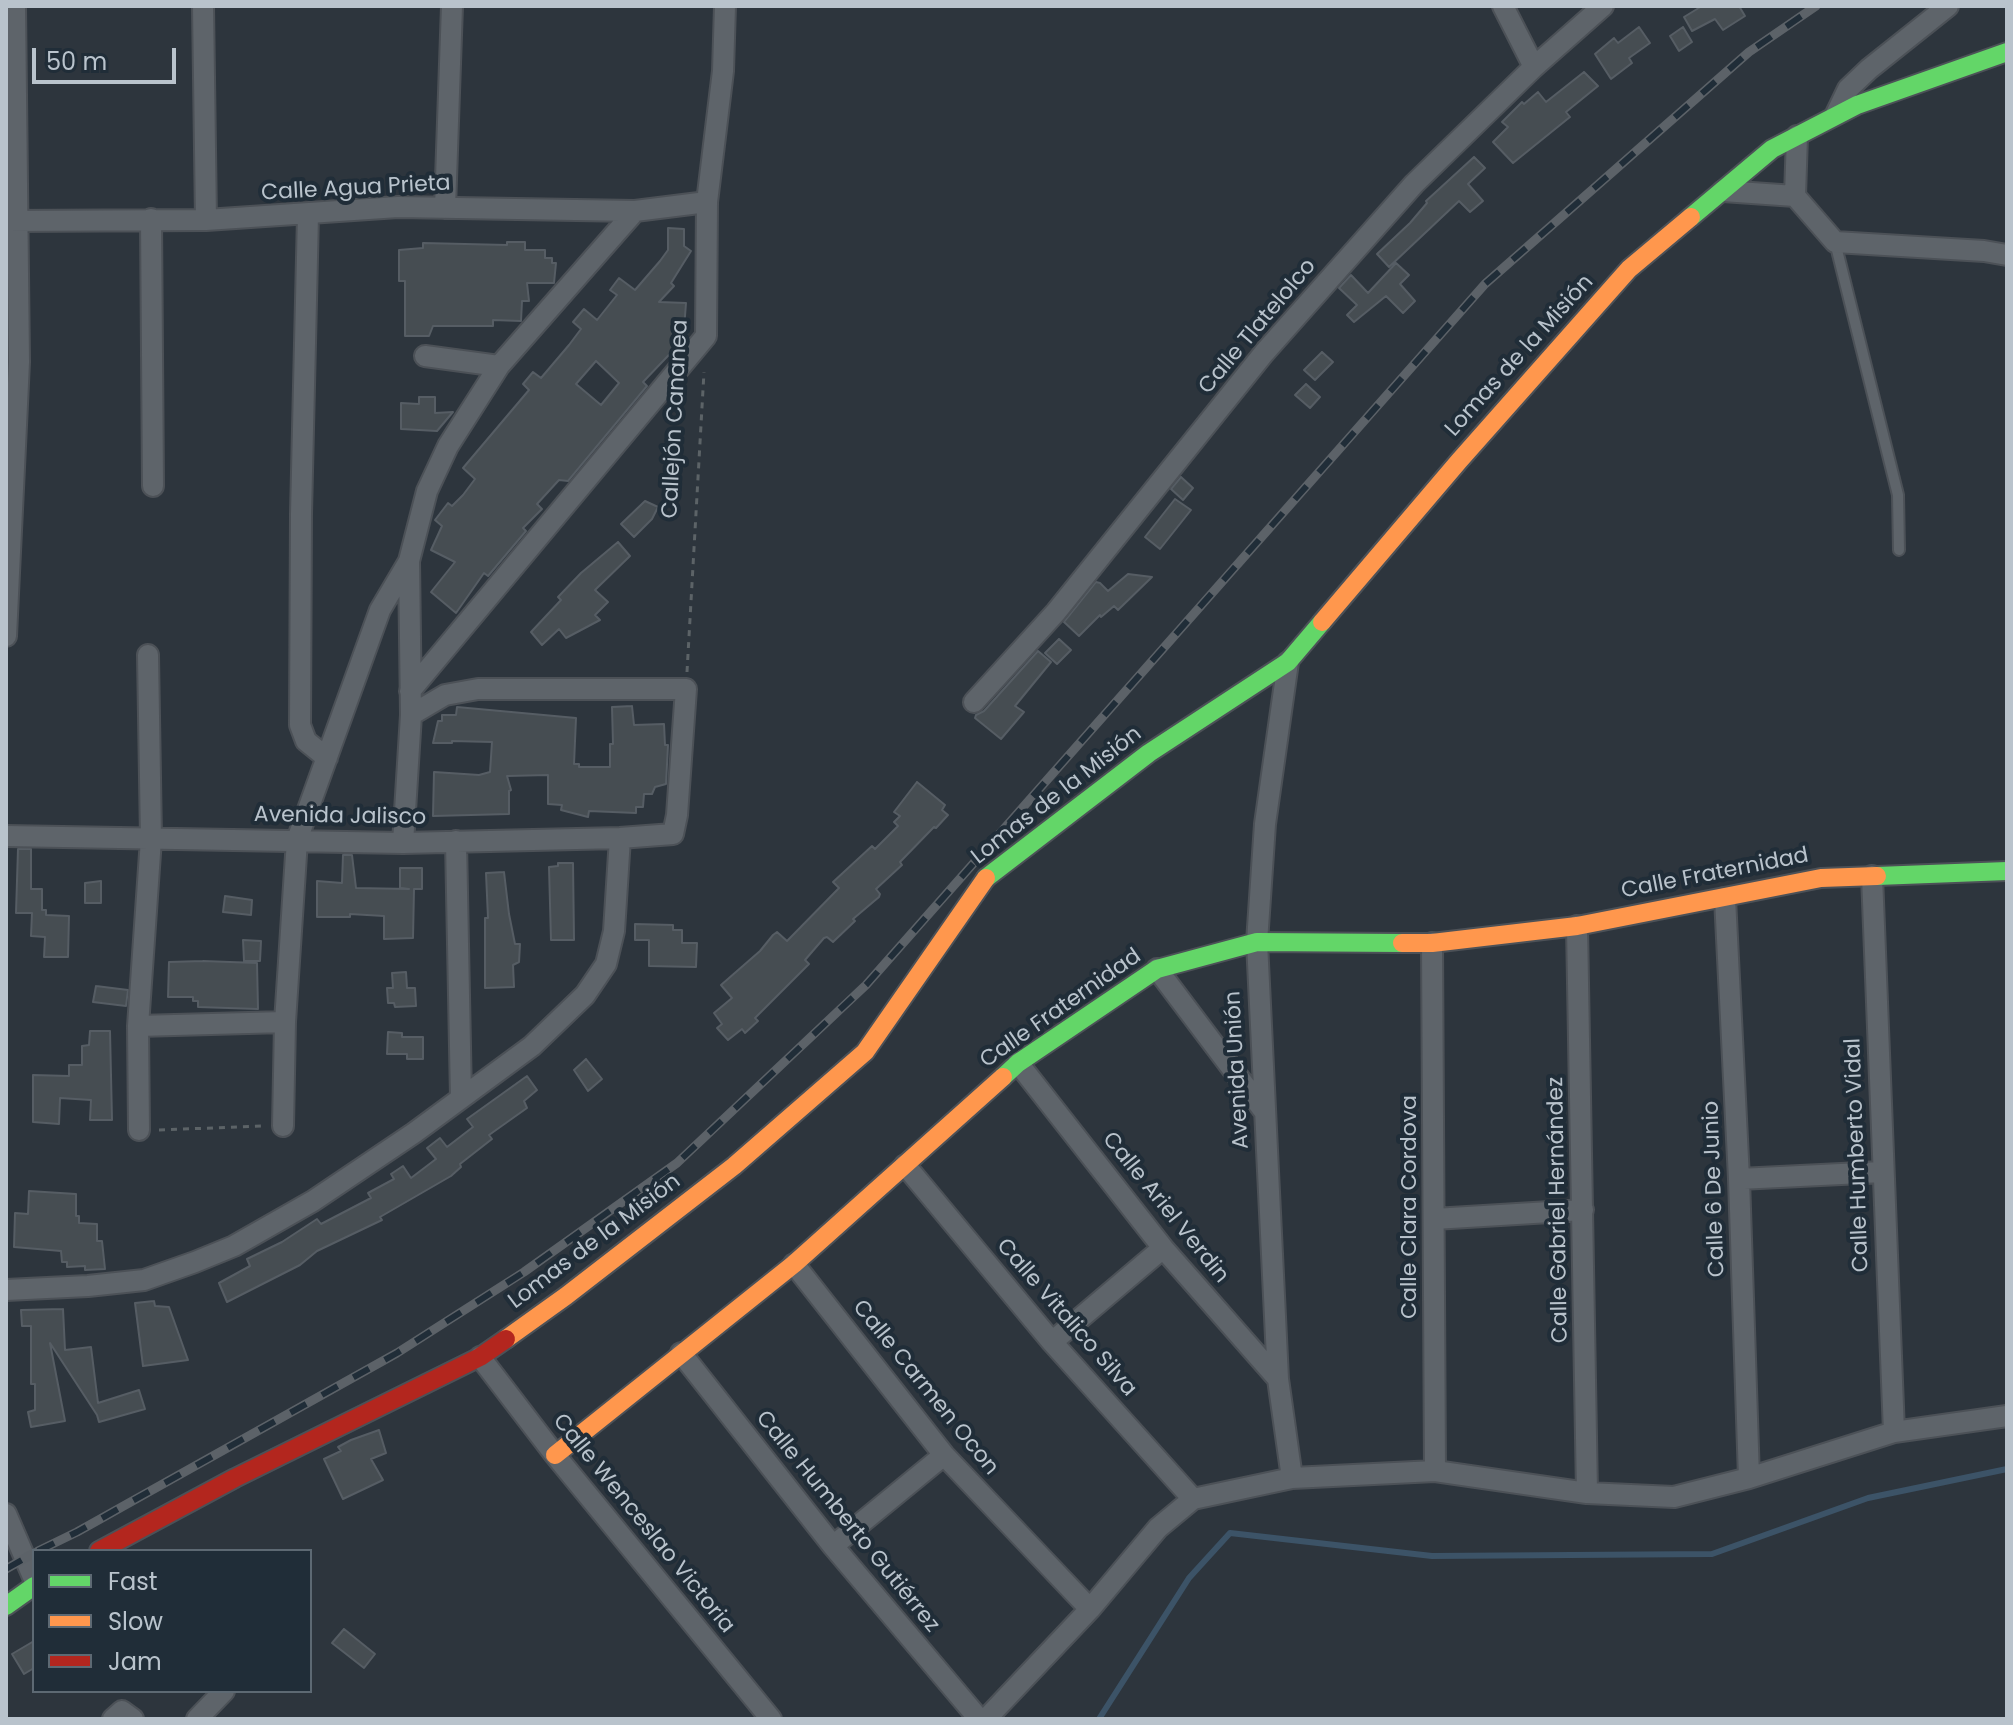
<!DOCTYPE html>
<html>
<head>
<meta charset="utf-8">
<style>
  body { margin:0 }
  #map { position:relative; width:2013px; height:1725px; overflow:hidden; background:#2d353d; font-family:Poppins,sans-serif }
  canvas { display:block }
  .frame { position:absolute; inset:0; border:8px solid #b9c3cc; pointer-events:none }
  .legend { position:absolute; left:32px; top:1549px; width:280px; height:144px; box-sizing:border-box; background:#202d38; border:2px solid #5d6973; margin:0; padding:10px 14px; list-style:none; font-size:24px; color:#b9c3cc }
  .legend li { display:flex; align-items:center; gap:16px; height:40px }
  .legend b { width:40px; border:2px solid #5d6973 }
  .scale { position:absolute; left:32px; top:48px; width:144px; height:36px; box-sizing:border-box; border:4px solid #b9c3cc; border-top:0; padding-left:10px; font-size:24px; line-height:28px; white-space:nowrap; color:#b9c3cc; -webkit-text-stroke:6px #202d38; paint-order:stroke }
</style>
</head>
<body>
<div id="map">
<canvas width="2013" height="1725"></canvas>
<div class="frame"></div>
<ul class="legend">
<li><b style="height:10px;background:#63d668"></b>Fast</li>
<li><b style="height:10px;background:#ff974d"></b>Slow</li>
<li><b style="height:10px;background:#b3261e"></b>Jam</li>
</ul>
<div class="scale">50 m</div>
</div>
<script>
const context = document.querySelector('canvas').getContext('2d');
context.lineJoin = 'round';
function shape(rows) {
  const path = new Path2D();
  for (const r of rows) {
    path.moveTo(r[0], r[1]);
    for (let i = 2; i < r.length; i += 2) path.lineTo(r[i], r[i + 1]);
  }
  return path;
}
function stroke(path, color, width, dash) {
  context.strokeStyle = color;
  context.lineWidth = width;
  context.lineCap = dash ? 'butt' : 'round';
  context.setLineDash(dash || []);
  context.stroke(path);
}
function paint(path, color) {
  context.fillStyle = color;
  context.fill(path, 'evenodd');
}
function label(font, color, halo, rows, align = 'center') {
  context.font = font + ' Poppins,sans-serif';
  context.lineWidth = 8;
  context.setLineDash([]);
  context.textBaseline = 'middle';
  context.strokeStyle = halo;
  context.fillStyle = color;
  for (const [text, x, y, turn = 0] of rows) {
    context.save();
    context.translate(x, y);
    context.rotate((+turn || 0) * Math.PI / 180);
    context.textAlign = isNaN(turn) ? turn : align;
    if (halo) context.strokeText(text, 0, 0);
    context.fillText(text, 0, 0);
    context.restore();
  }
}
stroke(shape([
  [1099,1719,1189,1578,1230,1533,1432,1556,1712,1554,1868,1498,2007,1469]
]), '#3c5367', 6);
const building = shape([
  [1702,6,1739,6,1745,16,1723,30,1715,19,1692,31,1684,17,1702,6],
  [1639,27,1650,43,1629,58,1632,63,1611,79,1595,54,1614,38,1618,43,1639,27],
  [1683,27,1692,42,1679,51,1670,36,1683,27],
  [1584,72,1598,86,1566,112,1570,117,1513,163,1493,142,1508,127,1502,122,1522,102,1524,104,1538,92,1546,102,1584,72],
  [1474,157,1485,168,1468,184,1483,201,1470,212,1459,201,1389,267,1377,254,1410,223,1427,203,1426,201,1474,157],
  [668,228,684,229,684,246,691,251,671,283,674,286,659,302,686,303,684,329,688,332,686,337,643,382,647,386,568,481,559,480,537,504,542,509,523,528,526,531,488,576,484,573,456,613,431,592,455,562,431,550,442,526,435,520,448,503,452,506,463,495,475,479,463,468,529,390,523,384,533,372,541,378,569,345,581,329,573,322,584,309,597,320,617,295,610,290,619,278,635,290,660,261,668,250,668,228],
  [596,361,619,383,601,405,576,384,596,361],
  [507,242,525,242,525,250,545,250,545,258,552,258,552,263,556,263,554,283,527,283,529,301,522,301,521,321,493,320,493,326,433,326,429,336,405,336,405,281,399,281,399,250,423,248,423,243,507,245,507,242],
  [1396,263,1409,275,1400,284,1415,301,1403,313,1386,296,1354,322,1347,315,1357,305,1339,288,1351,275,1368,293,1396,263],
  [1322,352,1333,362,1315,380,1304,370,1322,352],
  [1306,384,1320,397,1310,408,1295,395,1306,384],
  [419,397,435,397,435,413,453,412,437,431,401,429,401,403,419,404,419,397],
  [1181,477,1193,488,1183,500,1171,489,1181,477],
  [1175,499,1191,510,1160,549,1145,537,1175,499],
  [645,501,658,507,652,519,634,537,621,524,645,501],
  [618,542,630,556,595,590,608,602,595,615,600,620,566,638,559,629,542,645,531,632,561,600,558,597,581,573,618,542],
  [1128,574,1152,577,1118,610,1114,606,1101,617,1100,615,1079,636,1064,622,1096,582,1100,583,1108,591,1128,574],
  [1059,639,1071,650,1057,664,1045,653,1059,639],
  [1038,651,1051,662,1015,706,1024,712,1001,739,975,718,976,715,984,711,1038,651],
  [632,706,634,725,664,724,665,745,668,745,666,784,655,787,652,794,644,794,643,807,636,807,636,813,589,811,588,817,561,810,562,805,548,804,548,775,507,776,511,790,509,791,509,814,433,816,434,772,479,775,490,772,492,742,452,741,452,743,433,743,438,721,442,721,442,715,456,715,457,707,576,718,574,764,579,764,579,767,610,767,610,744,613,744,612,707,632,706],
  [917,782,945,805,942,810,948,815,936,828,934,827,900,862,902,865,876,889,880,894,879,897,853,919,855,921,833,942,827,937,824,938,805,960,809,964,755,1018,758,1021,745,1033,742,1029,728,1040,717,1028,722,1024,714,1013,732,998,721,985,760,951,773,935,777,932,787,941,839,888,833,882,872,846,875,849,898,826,894,822,900,816,894,812,917,782],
  [18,849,31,849,31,889,42,889,42,910,46,910,46,915,69,916,68,957,44,957,45,937,31,936,32,913,16,913,18,849],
  [343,855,352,855,356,888,409,889,400,888,400,868,422,868,422,889,414,889,413,938,384,939,384,916,350,914,350,917,317,917,317,881,342,883,343,855],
  [558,863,573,863,574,940,551,940,549,867,558,866,558,863],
  [504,872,509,914,515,944,520,944,519,962,513,965,514,987,485,988,485,918,488,918,486,873,504,872],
  [101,881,101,903,85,903,85,883,101,881],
  [225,896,252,900,251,915,223,912,225,896],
  [635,924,673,925,673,930,682,930,682,943,697,943,696,967,649,966,649,940,635,940,635,924],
  [243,940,261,941,260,961,244,961,243,940],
  [203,961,257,963,258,1009,198,1007,198,1001,193,1001,193,997,168,997,169,962,203,961],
  [406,972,407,988,415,988,416,1006,395,1007,394,1003,388,1003,387,988,393,988,392,973,406,972],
  [96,986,128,990,126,1006,93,1002,96,986],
  [90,1031,110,1031,112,1120,90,1120,91,1100,60,1098,59,1124,33,1122,33,1075,69,1076,69,1065,82,1065,82,1046,89,1045,90,1031],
  [388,1032,402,1033,402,1037,423,1037,423,1059,407,1059,407,1054,387,1054,388,1032],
  [586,1059,602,1079,588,1091,574,1070,586,1059],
  [527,1076,537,1090,524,1101,527,1108,489,1135,492,1139,460,1164,461,1167,451,1176,380,1217,382,1220,317,1251,300,1265,227,1302,219,1283,250,1266,247,1259,282,1242,317,1219,321,1224,371,1198,368,1193,394,1179,391,1174,403,1166,411,1178,436,1159,427,1148,440,1138,447,1147,473,1127,467,1119,527,1076],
  [29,1191,76,1194,76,1216,79,1216,79,1223,97,1224,97,1241,102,1241,105,1269,85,1270,85,1266,67,1267,67,1262,62,1262,61,1251,14,1247,15,1213,28,1214,29,1191],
  [154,1301,155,1306,169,1307,188,1360,143,1366,135,1303,154,1301],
  [63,1309,65,1350,91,1347,98,1403,139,1390,145,1409,99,1422,97,1415,50,1343,65,1421,31,1427,28,1412,35,1410,35,1384,31,1384,31,1326,22,1326,21,1310,63,1309],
  [379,1430,386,1453,371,1459,383,1480,343,1499,324,1459,341,1451,338,1447,351,1440,379,1430],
  [344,1629,375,1654,364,1668,332,1643,344,1629],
  [34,1641,34,1668,24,1674,12,1654,34,1641]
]);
paint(building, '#464d52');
stroke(building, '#565d64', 2);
const lane = shape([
  [1835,242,1898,495,1899,550]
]);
const street = shape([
  [203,6,206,220],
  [1503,6,1534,67],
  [1836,114,1848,89,1869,69,1948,6],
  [1723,191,1795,196,1835,242,1984,251,2007,255],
  [1795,196,1797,136],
  [445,208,452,6],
  [308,215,301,514,300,725,306,741,327,758],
  [151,219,153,486],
  [6,221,206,220,398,207,635,211,707,202],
  [425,356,499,366],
  [6,636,19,362,15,6],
  [1288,662,1265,824,1257,942,1278,1379,1292,1478],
  [410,691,706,336,707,202,723,71,725,6],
  [974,702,1056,612,1264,353,1414,184,1534,67,1603,6],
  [6,836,403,843,620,838,673,834,677,815,686,689,478,689,445,695,411,715],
  [456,841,461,1098],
  [403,843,411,715,409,561,427,491,448,446,499,366,635,211],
  [1872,876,1894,1432],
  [1725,898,1739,1179,1749,1478],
  [1577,926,1587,1493],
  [1432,943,1435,1471],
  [1157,969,1264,1111],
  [138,1026,285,1022],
  [1018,1063,1163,1248,1278,1379],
  [283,1126,285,1022,297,840,380,610,409,561],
  [139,1130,138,1026,151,839,148,655],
  [905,1165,1052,1342,1193,1499],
  [1739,1179,1882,1172],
  [1434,1219,1583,1210],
  [794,1264,944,1455,1090,1609],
  [6,1290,88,1286,144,1280,195,1262,234,1246,313,1201,414,1133,532,1046,585,995,606,964,614,931,620,838],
  [1052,1342,1163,1248],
  [681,1353,833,1546,979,1719],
  [480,1357,555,1455,771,1719],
  [6,1514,34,1579],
  [833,1546,944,1455],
  [113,1719,122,1711,133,1719],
  [197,1719,224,1691],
  [986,1719,1090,1609,1158,1528,1193,1499,1292,1478,1435,1471,1587,1493,1674,1497,1749,1478,1894,1432,2007,1416]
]);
const fast = shape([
  [1691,217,1772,149,1857,105,2007,52],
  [1877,876,2007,871],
  [986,878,1149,753,1288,662,1322,622],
  [1003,1077,1018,1063,1157,969,1257,942,1402,943],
  [6,1606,34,1586]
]);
const slow = shape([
  [1322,622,1459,461,1629,269,1691,217],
  [1402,943,1432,943,1577,926,1821,878,1877,876],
  [506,1339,566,1296,734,1166,865,1052,986,878],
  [555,1455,794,1264,1003,1077]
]);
const jam = shape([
  [99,1551,235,1478,480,1357,506,1339]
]);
stroke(lane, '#4c5157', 14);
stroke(street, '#4c5157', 24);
stroke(fast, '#4c5157', 22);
stroke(slow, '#4c5157', 22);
stroke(jam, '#4c5157', 22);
stroke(shape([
  [687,672,704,372],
  [159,1130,263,1126]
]), '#5c6367', 3, [6, 6]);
stroke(lane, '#5e646a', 10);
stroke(street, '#5e646a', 20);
stroke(fast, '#63d668', 18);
stroke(slow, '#ff974d', 18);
stroke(jam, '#b3261e', 18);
const rail = shape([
  [38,1551,77,1532,397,1353,524,1272,677,1163,866,985,1485,284,1749,52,1816,6],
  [6,1569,34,1553]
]);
stroke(rail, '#5c6268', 9);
stroke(rail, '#202d38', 6, [18]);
label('22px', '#b9c3cc', '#202d38', [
  ["Calle Agua Prieta",356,189,-3],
  ["Calle Tlatelolco",1258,327,-50],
  ["Lomas de la Misión",1520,356,-48],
  ["Callejón Cananea",676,419,-87],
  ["Lomas de la Misión",1057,796,-38],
  ["Avenida Jalisco",340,817,1],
  ["Calle Fraternidad",1715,874,-11],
  ["Calle Fraternidad",1061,1009,-35],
  ["Avenida Unión",1238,1070,-93],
  ["Calle Humberto Vidal",1858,1155,-92],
  ["Calle 6 De Junio",1715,1189,-92],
  ["Calle Clara Cordova",1410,1207,-90],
  ["Calle Ariel Verdin",1165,1208,51],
  ["Calle Gabriel Hernández",1559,1210,-91],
  ["Lomas de la Misión",595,1242,-37],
  ["Calle Vitalico Silva",1066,1318,49],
  ["Calle Carmen Ocon",925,1388,51],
  ["Calle Humberto Gutiérrez",847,1522,51],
  ["Calle Wenceslao Victoria",643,1524,51]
]);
</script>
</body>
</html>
